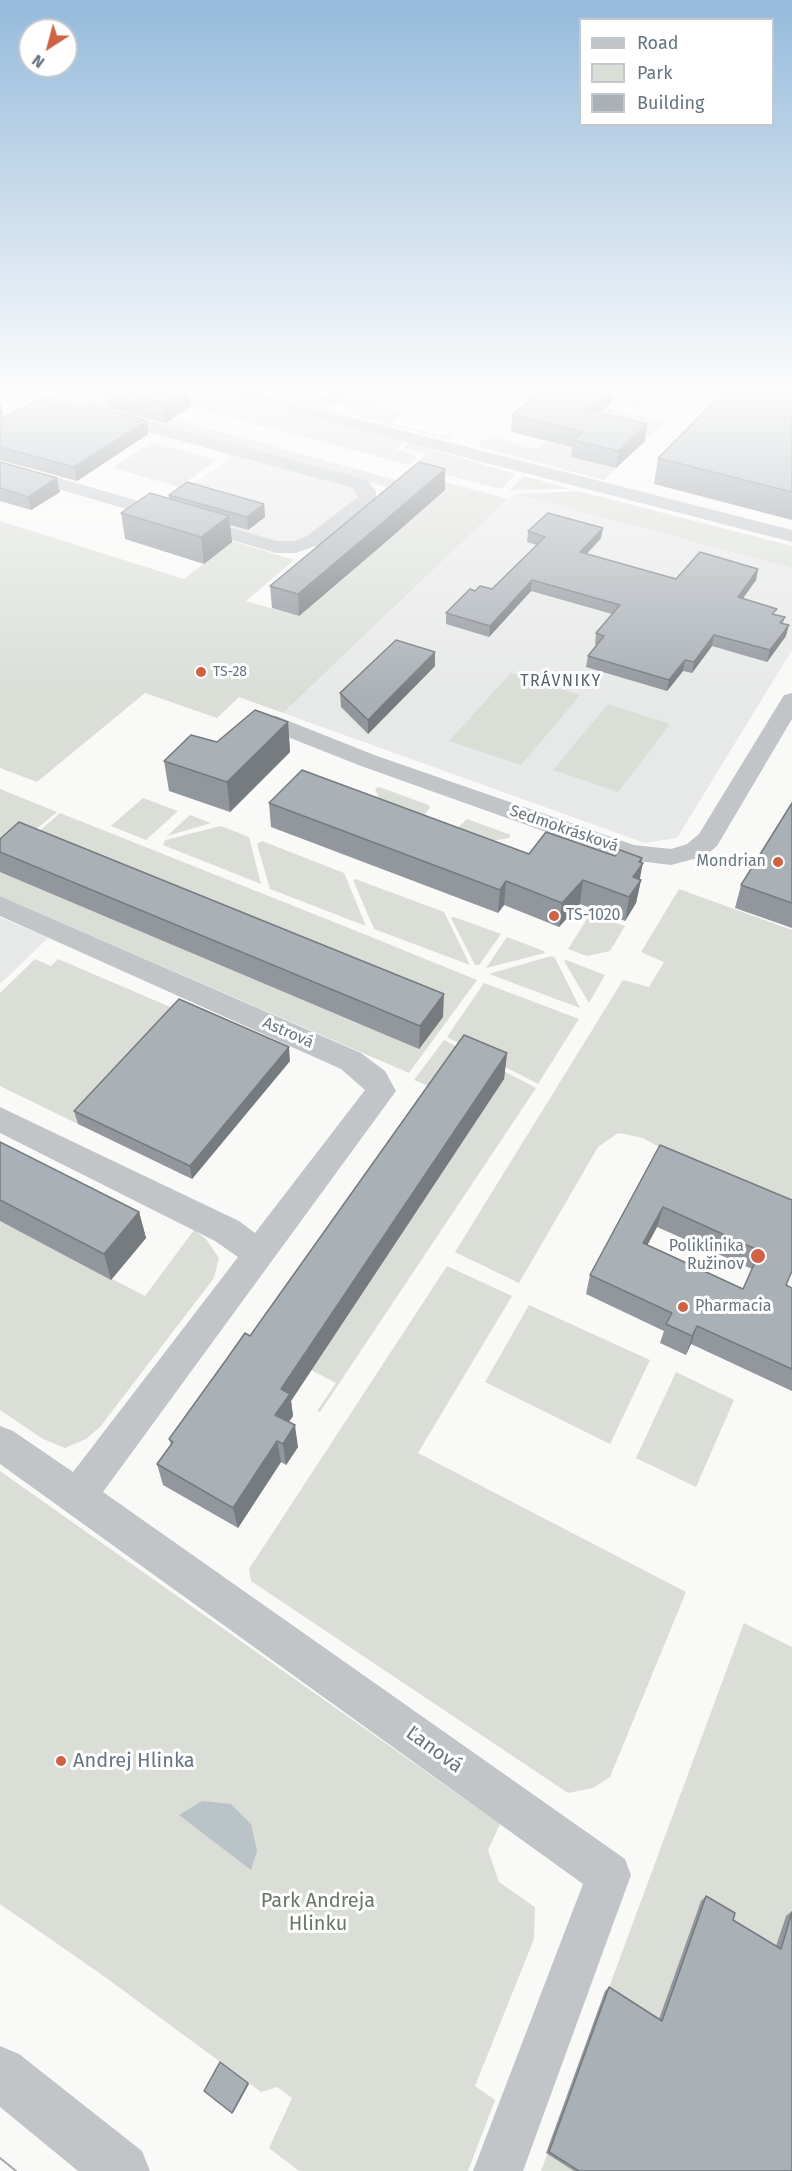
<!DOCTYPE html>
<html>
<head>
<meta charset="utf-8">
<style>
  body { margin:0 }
  #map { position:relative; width:792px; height:2171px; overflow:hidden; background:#f9f9f8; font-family:"Fira Sans",sans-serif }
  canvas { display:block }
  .legend { position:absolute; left:579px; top:18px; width:195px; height:108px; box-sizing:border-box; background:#fff; border:2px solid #c2c8cc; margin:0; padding:8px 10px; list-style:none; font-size:18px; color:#67757f }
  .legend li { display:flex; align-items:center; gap:12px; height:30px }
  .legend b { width:30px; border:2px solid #c2c8cc }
  .north { position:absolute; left:18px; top:18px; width:60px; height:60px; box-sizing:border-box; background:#fff; border:2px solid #c2c8cc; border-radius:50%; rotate:216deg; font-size:16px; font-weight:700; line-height:24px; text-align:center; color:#67757f }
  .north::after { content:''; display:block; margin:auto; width:21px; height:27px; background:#ce6243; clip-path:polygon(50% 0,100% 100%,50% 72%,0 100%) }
</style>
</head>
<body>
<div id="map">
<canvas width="792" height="2171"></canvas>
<ul class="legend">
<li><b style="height:8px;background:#c1c5c8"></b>Road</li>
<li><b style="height:16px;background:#daded7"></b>Park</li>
<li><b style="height:16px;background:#a9b0b6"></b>Building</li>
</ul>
<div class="north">N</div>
</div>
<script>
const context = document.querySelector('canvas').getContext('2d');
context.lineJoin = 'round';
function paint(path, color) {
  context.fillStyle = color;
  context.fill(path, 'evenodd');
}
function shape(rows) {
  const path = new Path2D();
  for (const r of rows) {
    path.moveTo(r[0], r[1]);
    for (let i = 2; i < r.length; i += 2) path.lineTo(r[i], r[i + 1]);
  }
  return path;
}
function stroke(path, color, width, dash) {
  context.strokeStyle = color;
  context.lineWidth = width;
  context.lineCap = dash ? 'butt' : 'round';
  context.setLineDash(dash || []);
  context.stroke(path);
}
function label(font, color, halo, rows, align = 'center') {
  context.font = font + ' "Fira Sans",sans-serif';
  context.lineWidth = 6;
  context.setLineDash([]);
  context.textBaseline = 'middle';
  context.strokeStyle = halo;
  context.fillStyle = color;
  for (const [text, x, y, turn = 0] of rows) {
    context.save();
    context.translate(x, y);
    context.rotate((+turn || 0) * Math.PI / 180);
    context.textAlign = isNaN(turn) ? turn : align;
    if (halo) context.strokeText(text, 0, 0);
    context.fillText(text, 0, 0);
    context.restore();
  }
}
paint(shape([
  [236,454,352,486,359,496,315,537,284,545,159,509],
  [514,494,792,568,792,650,677,838,645,843,283,713],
  [0,917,48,938,0,984]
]), '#e7e8e8');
paint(shape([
  [78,393,132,393,117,403,396,480,387,487,79,403,75,399],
  [138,393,214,393,404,442,396,449,414,454,416,459,409,465],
  [360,393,382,393,368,404,404,412,391,423,444,437,449,432,453,435,446,439,353,415,347,408,347,403,352,397],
  [580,393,650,393,645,398,650,399,642,407],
  [605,408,665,421,651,436,617,428,572,457,616,468,604,480,479,447,482,440,493,437,538,449,547,441,566,445],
  [152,442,217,460,179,487,113,468],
  [409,443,516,474,501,489,414,467,426,454,403,448],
  [524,476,571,489,509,490],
  [427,477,508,499,283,713,239,697,217,718,145,693,37,782,0,768,0,521,184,579,232,541,294,560,246,601,299,616],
  [578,491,792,546,792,568,514,494],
  [511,673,580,695,521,765,449,741],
  [608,704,670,724,618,792,553,770],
  [379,787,429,805,430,808,416,824,386,814,375,789],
  [0,789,57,812,0,859],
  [143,798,178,811,146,840,111,826],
  [60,813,344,926,477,980,409,1073,0,896,0,865],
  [190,815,211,823,167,836],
  [467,819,511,835,509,838,469,845,449,836],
  [221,826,249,837,261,884,163,845,165,840],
  [262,841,344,873,366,926,270,889,257,844],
  [355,879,444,912,470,965,374,929,353,880],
  [679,889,792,930,792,1223,643,1138,618,1133,598,1147,519,1283,455,1252,623,980,649,987,664,962,641,952],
  [590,914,625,926,610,951,587,956,568,949],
  [454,917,501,934,479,965,475,965,451,918],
  [507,937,544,951,545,953,486,968],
  [551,956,555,958,580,1008,489,974],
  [35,959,51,966,58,959,182,1012,78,1124,0,1086,0,993],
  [566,960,605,975,589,1003,564,961],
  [484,983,579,1019,538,1084,447,1037],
  [444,1040,536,1088,320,1412,317,1411,336,1383,311,1370,442,1092,414,1080],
  [0,1221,145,1296,194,1230,206,1239,219,1258,214,1278,100,1427,86,1439,65,1448,43,1439,0,1410],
  [447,1266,512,1296,418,1453,686,1592,610,1777,593,1788,568,1793,251,1581,249,1569],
  [529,1305,650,1360,610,1444,485,1382],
  [676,1372,734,1400,696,1487,636,1458],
  [0,1471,500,1824,488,1850,499,1882,535,1907,534,1939,475,2086,495,2100,468,2171,299,2171,269,2148,292,2098,277,2087,261,2092,105,1977,0,1904],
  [744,1623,792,1647,792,2171,541,2171]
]), '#daded7');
paint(shape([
  [202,1801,231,1804,251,1824,257,1851,251,1870,179,1815]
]), '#bac4c8');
paint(shape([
  [229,393,257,393,293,402,335,393,354,393,345,402,314,408,792,530,792,542,231,397,229,393],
  [48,394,367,480,376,491,376,499,321,544,296,553,276,553,0,472,0,461,277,541,294,541,307,536,358,497,353,488,42,403,39,399,48,394],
  [792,693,792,719,717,846,705,856,671,865,622,859,361,766,260,726,256,721,260,716,276,716,377,756,634,845,671,849,687,844,699,834,781,700,784,695,792,693],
  [0,896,361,1053,385,1071,396,1091,103,1492,625,1859,631,1875,523,2171,473,2171,583,1884,0,1464,0,1426,13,1431,73,1472,238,1257,215,1241,0,1133,0,1107,239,1221,255,1233,365,1090,341,1069,0,916,0,896]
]), '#c1c5c8');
paint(shape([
  [0,2046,19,2054,142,2151,150,2171,78,2171,0,2107,0,2046]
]), '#c1c5c8');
stroke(shape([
  [0,2158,16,2171]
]), '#a3a9ae', 2);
paint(shape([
  [106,393,188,393,190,407,165,423,108,408],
  [720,393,792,393,792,520,654,484,658,458,721,394],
  [611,402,600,413,645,441,616,468,571,457,572,447,511,432,512,415],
  [79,411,147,421,148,434,77,481,0,460,0,419],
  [0,462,60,492,31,510,0,501],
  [445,490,381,546,299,616,272,608,270,586],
  [169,495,264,504,265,517,248,530,230,525,232,542,204,564,125,539,121,513,169,499],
  [528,531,601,538,587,554,676,579,758,569,756,580,743,598,775,615,785,617,783,623,786,636,767,662,712,646,692,673,683,671,667,691,586,667,588,656,597,645,595,644,596,633,612,614,531,591,489,637,446,624,446,613,475,591,492,589,537,545,527,542],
  [435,652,435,666,368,734,341,707,340,693],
  [288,722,290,752,230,812,169,791,164,761,217,742],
  [269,803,529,854,615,856,641,863,640,879,641,880,636,903,625,921,580,904,559,927,504,905,498,913,271,827],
  [792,803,792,928,735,908,741,885],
  [0,839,443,1017,419,1049,0,872],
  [507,1053,504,1079,291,1401,293,1416,288,1422,298,1447,286,1465,281,1462,238,1528,163,1485,157,1464,171,1445,169,1439,250,1336],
  [290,1061,192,1179,78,1124,74,1111],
  [0,1142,139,1212,146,1238,111,1280,0,1221],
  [660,1145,792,1200,786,1285,792,1288,792,1391,691,1344,686,1355,660,1343,664,1331,586,1294,590,1275],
  [657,1227,752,1269,743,1289,647,1245],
  [706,1896,733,1920,776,1946,786,1916,792,1911,792,2171,574,2171,546,2153,605,1991,609,1987,659,2019,701,1901]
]), '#91979d');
paint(shape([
  [177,393,188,393,190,407,165,423,162,402],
  [604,393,612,393,611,402,585,427,587,410],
  [1,402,3,415,0,418,0,403],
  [147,421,148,434,77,481,74,467],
  [647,424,645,441,616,468,618,451],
  [445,469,445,490,381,546,299,616,298,594],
  [57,478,60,492,31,510,28,497],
  [264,504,265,517,248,530,247,517],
  [229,516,232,542,204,564,201,537],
  [603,528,601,538,578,563,580,552],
  [758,569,756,580,736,608,738,597],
  [532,580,531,591,489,637,490,626],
  [789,625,786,636,767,662,770,650],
  [714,635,712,646,692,673,694,662],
  [435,652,435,666,368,734,368,720],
  [685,660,683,671,667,691,669,680],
  [288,722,290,752,230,812,227,782],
  [642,858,641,866,643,863,639,882,641,880,636,903,625,921,633,877,639,862],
  [583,880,580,904,559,927,562,903],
  [506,881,504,905,498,913,500,890],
  [444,994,443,1017,419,1049,420,1026],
  [289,1047,290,1061,192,1179,190,1166],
  [507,1053,504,1079,291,1401,293,1416,279,1436,275,1415,281,1389],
  [663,1207,657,1227,638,1263,643,1243],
  [139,1212,146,1238,111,1280,104,1254],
  [697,1326,691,1344,686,1355,692,1336],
  [295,1425,298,1447,286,1465,283,1444],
  [277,1441,281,1462,238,1528,233,1508],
  [248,2083,249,2084,233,2113,232,2113]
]), '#767b7f');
const building = shape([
  [126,393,177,393,162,402,126,393],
  [538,393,604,393,587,410,647,424,618,451,573,440,582,432,512,415,538,393],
  [723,393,792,393,792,492,658,458,723,393],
  [38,400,79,411,89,405,147,421,74,467,0,447,0,419,38,400],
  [0,462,57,478,28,497,0,488,0,462],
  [419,462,445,469,381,524,298,594,270,586,419,462],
  [187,482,264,504,247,517,169,495,187,482],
  [150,493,229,516,201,537,121,513,150,493],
  [548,513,603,528,580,552,676,579,700,552,758,569,738,597,777,609,772,614,785,617,780,623,789,625,770,650,714,635,694,662,685,660,669,680,588,656,604,636,596,633,620,605,532,580,490,626,446,613,470,589,475,591,480,586,492,589,545,537,528,531,548,513],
  [396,640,435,652,368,720,340,693,396,640],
  [255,710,288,722,227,782,164,761,191,735,217,742,255,710],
  [302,770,529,854,546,832,615,856,620,850,642,858,639,862,643,863,633,877,641,880,629,897,583,880,562,903,506,881,500,890,269,803,302,770],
  [792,803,792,903,741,885,792,803],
  [19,822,444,994,420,1026,0,852,0,839,19,822],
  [179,999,289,1047,190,1166,74,1111,179,999],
  [464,1035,507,1053,281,1389,290,1394,275,1415,295,1425,283,1444,277,1441,233,1508,157,1464,173,1442,169,1439,226,1360,245,1333,250,1336,464,1035],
  [0,1142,139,1212,104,1254,0,1200,0,1142],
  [660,1145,792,1200,792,1271,786,1285,792,1288,792,1369,697,1326,692,1336,666,1324,672,1313,590,1275,660,1145],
  [663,1207,760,1251,743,1289,643,1243,663,1207],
  [706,1896,735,1913,733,1920,781,1949,792,1912,792,2171,579,2171,549,2152,609,1987,662,2021,706,1896],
  [220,2062,248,2083,232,2113,204,2091,220,2062]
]);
paint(building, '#a9b0b6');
stroke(building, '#767b7f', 1.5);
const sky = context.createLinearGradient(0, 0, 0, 697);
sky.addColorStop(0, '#95badb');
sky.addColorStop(0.56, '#fcfcfc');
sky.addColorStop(1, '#fcfcfc00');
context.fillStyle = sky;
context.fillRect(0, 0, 792, 697);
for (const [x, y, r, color] of [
  [201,672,6,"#ce6243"],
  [778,862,6,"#ce6243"],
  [554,916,6,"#ce6243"],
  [758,1256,8,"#ce6243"],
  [683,1307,6,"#ce6243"],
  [61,1761,6,"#ce6243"]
]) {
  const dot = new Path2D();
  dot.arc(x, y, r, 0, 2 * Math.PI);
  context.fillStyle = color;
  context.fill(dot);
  stroke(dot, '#fff', 2);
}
label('14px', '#67757f', '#fff', [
  ["TS-28",213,672]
], 'left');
context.letterSpacing = '1.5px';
label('16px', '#59636b', '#fff', [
  ["TRÁVNIKY",561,682]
]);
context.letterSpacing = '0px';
label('16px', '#67757f', '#fff', [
  ["Sedmokrásková",564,829,19],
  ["Astrová",288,1033,24]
]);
label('16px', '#67757f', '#fff', [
  ["Mondrian",766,862],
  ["TS-1020",566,916,"left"],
  ["Poliklinika",744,1247],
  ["Ružinov",744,1265],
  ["Pharmacia",695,1307,"left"]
], 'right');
label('20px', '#67757f', '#fff', [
  ["Ľanová",434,1750,36]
]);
label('20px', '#67757f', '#fff', [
  ["Andrej Hlinka",73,1761]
], 'left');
label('20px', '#697866', '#fff', [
  ["Park Andreja",318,1901],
  ["Hlinku",318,1924]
]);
</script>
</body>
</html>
